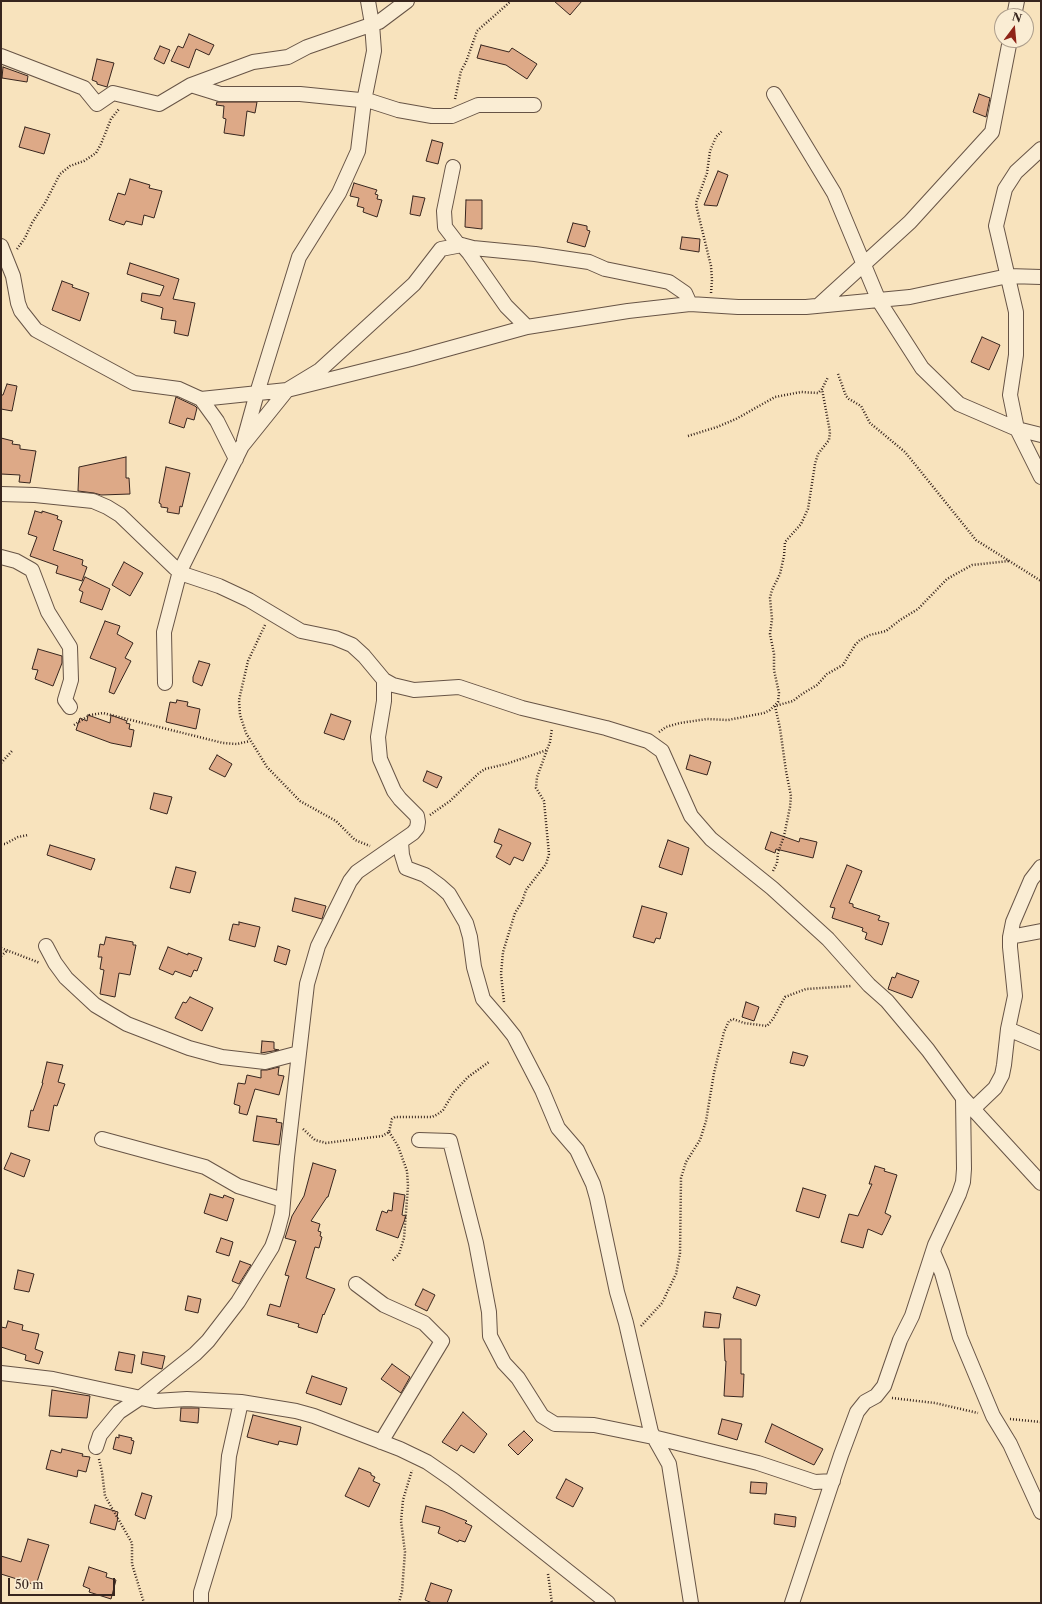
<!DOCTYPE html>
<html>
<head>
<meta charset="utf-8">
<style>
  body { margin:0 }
  #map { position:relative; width:1042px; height:1604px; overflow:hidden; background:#f8e3bd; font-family:"Libre Caslon Text",serif }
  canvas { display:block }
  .frame { position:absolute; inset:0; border:2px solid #37251e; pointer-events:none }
  .north { position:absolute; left:994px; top:8px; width:40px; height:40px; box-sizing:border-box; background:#faedd4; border:1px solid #ac9d8b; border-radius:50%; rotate:16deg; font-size:11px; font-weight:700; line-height:16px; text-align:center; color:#37251e }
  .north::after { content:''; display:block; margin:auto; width:14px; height:18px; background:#8f2418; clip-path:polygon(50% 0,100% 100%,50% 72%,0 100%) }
  .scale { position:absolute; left:8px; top:1578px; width:107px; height:18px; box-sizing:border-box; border:2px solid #37251e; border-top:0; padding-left:5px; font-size:12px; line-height:14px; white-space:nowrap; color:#37251e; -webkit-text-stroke:3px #faedd4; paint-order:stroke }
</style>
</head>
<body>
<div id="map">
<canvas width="1042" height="1604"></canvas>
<div class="frame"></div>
<div class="north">N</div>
<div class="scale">50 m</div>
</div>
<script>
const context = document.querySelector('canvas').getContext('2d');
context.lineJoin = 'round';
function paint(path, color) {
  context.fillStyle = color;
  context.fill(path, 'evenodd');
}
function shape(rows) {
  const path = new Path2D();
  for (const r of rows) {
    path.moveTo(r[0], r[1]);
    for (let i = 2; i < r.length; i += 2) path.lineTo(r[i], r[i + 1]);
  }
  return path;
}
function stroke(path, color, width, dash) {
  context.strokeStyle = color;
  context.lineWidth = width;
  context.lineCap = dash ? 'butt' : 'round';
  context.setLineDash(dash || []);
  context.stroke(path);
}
const building = shape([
  [554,1,582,1,570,15,554,1],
  [189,34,214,45,209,55,196,49,189,68,171,61,178,46,183,48,189,34],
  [481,45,509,52,512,48,537,64,527,79,506,65,477,58,481,45],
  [160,46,170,50,164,64,154,59,160,46],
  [97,59,114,63,107,87,97,84,97,82,92,80,97,59],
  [3,67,28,76,27,82,2,78,3,67],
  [979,94,990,98,986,117,973,112,979,94],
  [217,102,257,102,255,113,247,111,244,136,224,133,226,119,223,118,224,106,216,105,217,102],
  [25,127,50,134,44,154,19,147,25,127],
  [432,140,443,143,438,164,426,161,432,140],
  [718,171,728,175,717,206,704,205,718,171],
  [130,179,150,185,149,188,162,191,154,218,144,215,142,225,126,221,124,225,109,220,118,193,125,195,130,179],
  [354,183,377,190,375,194,378,195,377,199,382,200,377,217,363,212,364,208,357,206,359,198,350,196,354,183],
  [413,196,425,198,420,216,410,214,413,196],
  [466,200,482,200,482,229,465,227,466,200],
  [573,223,587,226,587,230,590,231,585,247,567,242,573,223],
  [682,237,700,239,699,252,680,249,682,237],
  [130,263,179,279,173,299,195,303,188,336,174,333,176,321,161,319,163,308,141,301,142,293,160,296,164,286,127,274,130,263],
  [62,281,73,285,72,287,89,293,80,321,52,310,62,281],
  [982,337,1000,345,989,370,971,362,982,337],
  [7,384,17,386,12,411,1,409,1,395,3,395,7,384],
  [176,397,195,406,197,408,194,420,187,418,184,428,169,423,176,397],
  [1,438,13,441,12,444,20,445,20,449,36,451,30,483,19,482,20,475,1,474,1,438],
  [126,457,126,478,129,478,130,494,101,495,94,493,78,491,79,467,126,457],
  [166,467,190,473,182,507,180,506,179,514,167,512,168,508,161,507,161,504,159,503,166,467],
  [35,511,42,513,42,511,58,516,57,519,62,521,53,550,83,560,82,565,87,567,82,581,56,573,58,566,30,556,37,537,28,534,35,511],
  [124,562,143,573,130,596,112,585,124,562],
  [85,577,110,589,102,610,80,602,83,592,79,590,85,577],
  [105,621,120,626,117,634,133,643,125,658,131,661,114,694,109,692,116,668,90,658,105,621],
  [38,649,62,656,62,663,53,686,35,679,38,670,32,669,38,649],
  [199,661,210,664,202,686,193,682,193,677,199,661],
  [177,700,188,702,187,706,200,709,196,729,166,722,170,702,176,703,177,700],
  [331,714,351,721,344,740,324,733,331,714],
  [88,715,110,723,111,715,127,721,126,723,130,724,129,729,134,730,131,747,111,743,76,730,80,718,87,721,88,715],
  [217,755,232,764,225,777,209,769,217,755],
  [690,755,711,762,707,775,686,769,690,755],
  [427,771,442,777,437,788,423,781,427,771],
  [154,793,172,797,167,814,150,809,154,793],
  [499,829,531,843,523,861,514,857,510,865,496,857,502,845,494,842,499,829],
  [771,832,799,842,800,838,817,842,813,858,776,849,775,853,765,849,771,832],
  [668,840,689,848,682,875,659,867,668,840],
  [50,845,95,859,91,870,47,855,50,845],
  [847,865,862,871,849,903,853,904,853,907,880,916,878,920,889,923,882,945,865,939,867,933,862,931,863,928,832,918,835,908,830,907,847,865],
  [176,867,196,872,190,893,170,888,176,867],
  [295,898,326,906,322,919,292,911,295,898],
  [642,906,667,913,660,939,656,938,654,943,633,937,642,906],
  [239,922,260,927,255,947,229,940,233,924,239,925,239,922],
  [106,937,133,942,133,945,136,945,130,975,119,973,115,997,100,994,104,970,100,969,102,957,98,957,100,944,104,945,106,937],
  [278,946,290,950,286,965,274,961,278,946],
  [168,947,188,955,188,953,202,958,197,971,194,970,191,977,175,971,173,975,159,969,168,947],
  [897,973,919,981,912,998,888,989,892,977,895,978,897,973],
  [190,997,213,1008,202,1031,175,1018,183,1002,186,1003,190,997],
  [746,1002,759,1007,754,1021,742,1017,746,1002],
  [262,1041,274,1042,274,1049,279,1050,261,1053,262,1041],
  [793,1052,808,1056,804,1066,790,1063,793,1052],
  [47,1062,63,1065,58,1082,65,1084,57,1106,54,1105,49,1131,28,1127,31,1110,33,1111,43,1083,42,1083,47,1062],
  [279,1067,278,1075,284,1076,279,1095,255,1089,247,1115,239,1113,240,1106,234,1104,238,1083,245,1084,247,1075,261,1078,261,1070,267,1070,279,1067],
  [257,1116,277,1119,276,1122,282,1123,279,1145,253,1141,257,1116],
  [11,1153,30,1160,24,1177,4,1169,11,1153],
  [313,1163,336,1170,328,1197,327,1197,311,1221,320,1224,318,1231,321,1232,320,1236,322,1237,319,1248,315,1247,306,1278,335,1289,324,1315,323,1314,317,1333,298,1327,299,1324,267,1315,270,1304,280,1307,287,1282,289,1276,285,1275,296,1241,285,1238,292,1216,304,1196,313,1163],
  [875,1166,885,1169,884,1171,897,1175,885,1213,891,1216,882,1235,868,1229,863,1248,841,1242,849,1214,858,1216,872,1184,869,1184,875,1166],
  [803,1188,826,1195,819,1218,796,1211,803,1188],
  [394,1193,405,1195,402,1215,406,1216,398,1238,376,1230,382,1211,387,1213,388,1210,392,1211,394,1193],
  [210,1194,223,1198,224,1195,234,1199,227,1221,204,1213,210,1194],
  [221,1238,233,1242,229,1256,216,1252,221,1238],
  [240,1261,251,1265,239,1284,232,1281,240,1261],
  [18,1270,34,1274,29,1292,14,1289,18,1270],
  [737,1287,760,1295,756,1306,733,1298,737,1287],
  [423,1289,435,1295,427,1311,415,1305,423,1289],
  [188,1296,201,1299,198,1313,185,1310,188,1296],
  [705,1312,721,1314,719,1328,703,1327,705,1312],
  [8,1321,23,1325,22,1330,39,1334,35,1349,43,1352,39,1364,25,1360,26,1355,1,1347,1,1327,6,1328,8,1321],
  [724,1339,741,1339,741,1374,744,1374,743,1397,724,1396,726,1361,725,1361,724,1339],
  [119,1352,135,1355,132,1373,115,1370,119,1352],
  [143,1352,165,1356,162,1369,141,1364,143,1352],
  [392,1364,410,1377,401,1393,381,1379,392,1364],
  [312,1376,347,1388,341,1405,306,1393,312,1376],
  [52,1390,90,1396,87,1418,49,1416,52,1390],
  [181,1408,199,1408,198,1423,180,1421,181,1408],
  [463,1412,487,1434,474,1453,461,1445,457,1451,442,1442,463,1412],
  [253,1415,301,1427,297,1445,279,1441,278,1445,247,1437,253,1415],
  [722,1419,742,1424,737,1440,718,1434,722,1419],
  [772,1424,823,1449,814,1465,765,1442,772,1424],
  [524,1431,533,1440,518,1455,508,1445,524,1431],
  [119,1435,132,1438,131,1440,134,1441,131,1454,113,1449,116,1437,119,1438,119,1435],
  [62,1449,83,1454,82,1456,90,1457,86,1472,78,1470,77,1477,46,1469,51,1450,61,1453,62,1449],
  [359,1468,371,1473,371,1475,375,1477,373,1481,380,1484,369,1507,345,1496,359,1468],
  [566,1479,583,1488,573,1507,556,1498,566,1479],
  [751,1482,767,1483,766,1494,750,1493,751,1482],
  [142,1493,152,1496,145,1519,135,1515,142,1493],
  [95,1505,118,1512,117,1517,118,1518,115,1530,90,1523,95,1505],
  [426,1506,443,1511,467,1521,465,1523,472,1526,465,1542,459,1540,458,1542,438,1533,440,1527,422,1522,426,1506],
  [775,1514,796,1517,795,1527,774,1524,775,1514],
  [28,1539,49,1545,36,1585,1,1574,1,1556,21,1562,28,1539],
  [89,1567,107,1573,106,1577,116,1580,111,1599,89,1592,90,1589,83,1586,89,1567],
  [431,1583,452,1590,447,1603,432,1603,425,1600,431,1583]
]);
paint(building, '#dda987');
stroke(building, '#37251e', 1);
const minor = shape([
  [1014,16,1017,1],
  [1,56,84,88,97,104,113,93,159,104,191,85,220,94,300,94,370,101,398,110,432,116,452,116,478,105,534,105],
  [191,85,253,62,288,57,307,47,379,22,407,1],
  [774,94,834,193,879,301,922,368,959,404,1017,429,1041,435],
  [1041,149,1016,172,1005,189,996,226,1016,312,1016,355,1010,395,1017,429,1041,477],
  [453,167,444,211,445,227,458,244,473,248,535,254,589,262,605,269,669,282,685,293,690,304],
  [1,246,13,276,18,303,21,311,36,330,134,383,179,389,201,399,217,421,236,459],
  [818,306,910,222,992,132,1010,40],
  [201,399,287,390,320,370,414,284,441,249,462,245,469,253,506,306,527,327],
  [244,440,257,393,299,257,339,193,358,151,364,101,374,51,372,24,368,1],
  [1,494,35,495,93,501,107,507,120,515,175,568,186,575,219,586,249,600,301,631,335,638,352,645,364,656,384,680,393,685,414,690,459,687,522,708,606,728,648,741,662,751,691,816,711,839,772,888,828,939,869,985,887,1001,928,1050,963,1098,1041,1183],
  [1,557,16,561,32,570,48,612,70,647,71,680,65,700,70,707],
  [165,683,164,632,180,571,242,446,287,390,411,359,527,327,628,311,690,304,738,307,806,307,910,297,1008,276,1041,277],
  [401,842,402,855,406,868,425,875,440,886,449,894,466,923,470,937,474,967,483,999,502,1021,514,1036,542,1090,558,1128,577,1150,593,1184,597,1198,617,1292,626,1323,651,1432,669,1464,691,1603],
  [1010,937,1041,931],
  [46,946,55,963,66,978,95,1005,127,1024,189,1048,222,1057,265,1062,299,1053],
  [1008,1029,1041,1043],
  [973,1109,995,1088,1002,1075,1004,1065,1008,1029,1015,996,1010,947,1010,937,1013,922,1031,880,1041,867],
  [102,1139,205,1167,238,1186,283,1200],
  [419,1140,450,1141,476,1243,489,1312,490,1336,504,1363,518,1378,542,1416,555,1424,594,1425,653,1437,758,1463,815,1482,833,1481],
  [933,1252,942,1273,960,1337,993,1416,1010,1444,1041,1512],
  [356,1284,384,1305,424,1323,442,1341,381,1442],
  [1,1373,53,1379,155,1401,187,1399,241,1402,296,1411,314,1416,400,1449,427,1462,453,1480,608,1603],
  [96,1447,100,1435,119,1412,140,1398,195,1354,208,1341,238,1302,272,1247,277,1233,282,1214,287,1157,307,984,318,946,350,881,357,872,413,833,417,828,418,822,417,816,400,799,394,791,380,759,378,737,384,701,384,680],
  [201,1603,201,1592,224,1516,229,1456,241,1402],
  [792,1603,841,1455,857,1412,865,1402,876,1396,884,1386,900,1340,912,1316,935,1245,959,1194,963,1182,964,1169,963,1098]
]);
stroke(minor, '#675446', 16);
stroke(shape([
  [455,99,461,71,466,62,477,31,511,1],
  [17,249,25,238,32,223,45,203,60,174,70,166,84,161,96,153,101,144,111,119,119,109],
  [711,293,712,280,711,266,697,209,696,203,707,173,710,151,716,137,722,131],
  [838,374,846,396,849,399,861,406,870,423,905,452,976,540,1041,581],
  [688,436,717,427,736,419,775,397,801,392,818,393,822,389,828,377],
  [265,625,248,661,239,700,240,715,246,733,267,767,300,801,336,821,355,840,370,846],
  [74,725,90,715,103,713,223,743,237,744,250,741],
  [659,732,666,727,680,723,707,719,728,720,764,713,770,710,778,702,779,693,774,670,774,654,770,634,772,619,770,598,772,590,780,574,784,556,785,542,801,524,808,509,815,464,818,454,829,440,830,432,822,389],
  [1,763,12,751],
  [430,815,450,801,479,773,485,769,506,764,547,750],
  [1,844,5,844,18,837,28,835],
  [773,871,777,863,778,853,784,836,790,807,791,796,786,771,780,728,775,706,793,701,802,694,817,685,827,674,843,665,855,645,860,640,870,635,886,631,900,620,918,609,947,579,972,565,1009,561],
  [1,948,40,963],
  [1,956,8,950],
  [504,1002,501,974,503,952,515,913,522,902,526,890,546,864,549,854,544,801,536,788,537,777,550,742,552,728],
  [303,1129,315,1140,326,1143,382,1136,389,1132,392,1119,395,1117,432,1117,438,1114,443,1110,454,1092,468,1077,489,1062],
  [389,1132,398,1146,407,1171,408,1186,404,1238,399,1254,392,1261],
  [641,1326,662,1303,676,1274,680,1253,681,1178,686,1162,700,1140,706,1121,714,1073,724,1032,729,1021,733,1019,744,1023,767,1026,773,1019,785,997,806,989,852,986],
  [892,1398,935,1403,978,1413],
  [1010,1419,1041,1422],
  [99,1459,102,1472,105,1496,132,1543,132,1564,144,1603],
  [548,1574,552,1603],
  [399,1603,402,1591,405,1552,401,1521,403,1500,412,1470]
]), '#37251e', 2.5, [1, 2]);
stroke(minor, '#faedd4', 14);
</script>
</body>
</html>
